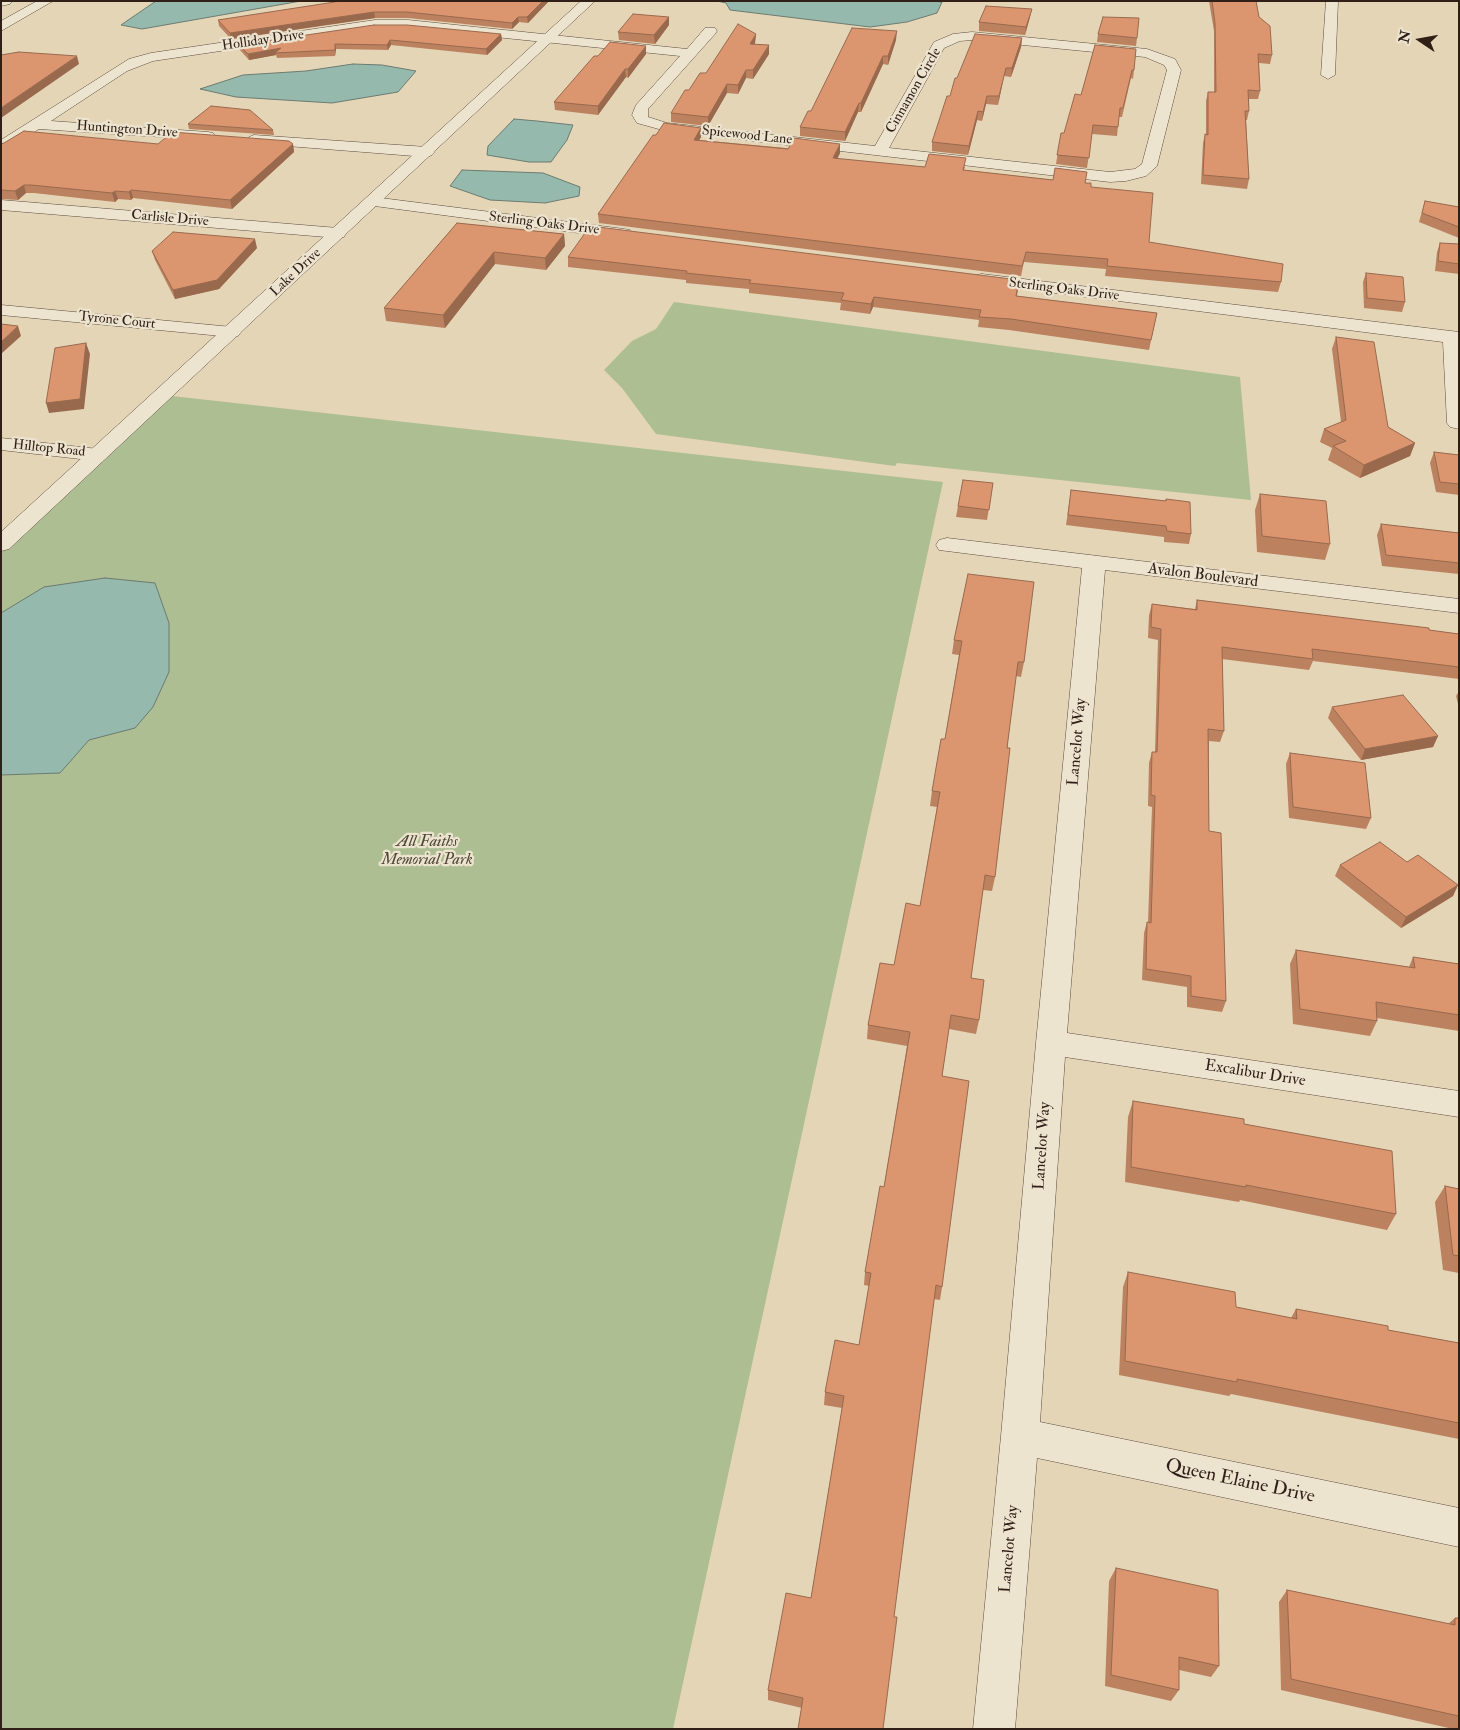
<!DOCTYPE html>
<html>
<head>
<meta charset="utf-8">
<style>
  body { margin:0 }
  #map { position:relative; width:1460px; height:1730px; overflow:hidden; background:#e4d5b7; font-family:"IM FELL Double Pica",serif }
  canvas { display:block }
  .frame { position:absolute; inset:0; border:2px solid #2f1f17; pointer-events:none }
  .north { position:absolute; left:1395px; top:15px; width:50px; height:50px; -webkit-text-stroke:4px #ede4d0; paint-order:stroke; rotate:282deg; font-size:14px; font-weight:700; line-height:20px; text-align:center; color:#2f1f17 }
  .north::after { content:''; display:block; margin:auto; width:18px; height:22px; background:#2f1f17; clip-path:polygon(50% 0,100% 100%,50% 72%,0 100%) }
</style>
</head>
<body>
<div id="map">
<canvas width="1460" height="1730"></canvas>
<div class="frame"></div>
<div class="north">N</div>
</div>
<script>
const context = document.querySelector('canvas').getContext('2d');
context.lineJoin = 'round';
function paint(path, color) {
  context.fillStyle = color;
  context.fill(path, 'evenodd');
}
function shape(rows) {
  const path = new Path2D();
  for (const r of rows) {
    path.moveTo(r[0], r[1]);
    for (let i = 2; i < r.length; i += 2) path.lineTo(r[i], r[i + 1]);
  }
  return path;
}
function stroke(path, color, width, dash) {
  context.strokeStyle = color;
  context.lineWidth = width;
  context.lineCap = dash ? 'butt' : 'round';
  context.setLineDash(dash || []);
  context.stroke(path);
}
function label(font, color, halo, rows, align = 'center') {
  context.font = font + ' "IM FELL Double Pica",serif';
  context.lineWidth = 4.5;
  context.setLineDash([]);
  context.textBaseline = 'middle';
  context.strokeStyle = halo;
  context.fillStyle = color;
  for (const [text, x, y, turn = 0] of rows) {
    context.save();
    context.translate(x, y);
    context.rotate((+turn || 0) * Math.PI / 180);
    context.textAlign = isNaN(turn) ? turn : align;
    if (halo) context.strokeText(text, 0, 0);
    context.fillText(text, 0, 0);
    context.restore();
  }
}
paint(shape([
  [674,302,1240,377,1251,500,897,463,895,466,656,434,622,388,604,370,632,341,656,329],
  [163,395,943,482,673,1729,1,1729,1,544]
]), '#aebe93');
const water = shape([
  [156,1,301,1,142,29,121,25,156,1],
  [717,1,932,1,942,2,937,13,907,22,870,27,730,10,726,3,717,1],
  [353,64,382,65,416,71,398,92,332,103,236,97,200,89,243,75,306,71,353,64],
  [514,119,537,121,573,125,567,140,551,162,529,162,487,155,488,146,514,119],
  [462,170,543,173,580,187,579,196,545,203,490,200,450,186,462,170],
  [105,578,155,583,169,623,169,672,153,707,135,728,89,740,60,773,1,775,1,613,44,587,105,578]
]);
paint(water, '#95b9ac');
stroke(water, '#6c7b70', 1);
const minor = shape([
  [1,1,12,1,10,4,1,6,1,1],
  [37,1,53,1,1,31,1,21,37,1],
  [1326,1,1338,1,1335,75,1328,79,1321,75,1326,1],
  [375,20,408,20,687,49,705,28,715,28,717,31,715,34,648,109,648,117,667,123,875,146,934,42,953,34,972,32,1147,49,1175,59,1181,70,1157,166,1146,176,1126,181,1110,182,666,131,637,123,632,115,636,105,680,56,408,28,375,28,153,61,127,71,51,121,208,132,213,133,215,136,213,139,208,140,39,129,6,150,1,151,1,140,129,59,151,53,375,20],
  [972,40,1145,57,1164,65,1167,70,1142,164,1135,169,1110,172,889,148,944,48,960,41,972,40],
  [254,135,427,147,432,149,435,152,432,155,427,157,249,143,246,140,249,137,254,135],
  [373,197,624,229,630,230,632,234,630,238,624,239,367,205,365,202,367,199,373,197],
  [1,200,338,228,344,229,346,233,344,237,338,238,1,210,1,200],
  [982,274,1459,332,1459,429,1450,427,1447,423,1443,342,976,283,973,279,976,275,982,274],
  [1,305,232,327,238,328,241,332,238,336,232,337,1,315,1,305],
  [1,438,98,449,105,451,108,455,105,459,98,461,1,450,1,438],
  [947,538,1459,599,1459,613,1105,570,1067,1033,1459,1091,1459,1117,1065,1057,1040,1422,1459,1508,1459,1547,1037,1458,1015,1729,973,1729,1001,1436,1036,1043,1082,568,939,550,936,545,939,540,947,538]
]);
const tertiary = shape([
  [581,1,595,1,9,549,1,551,1,532,581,1]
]);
stroke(minor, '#5c4c3f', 1);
stroke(tertiary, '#5c4c3f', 1);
paint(minor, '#ede4d0');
paint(tertiary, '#ede4d0');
paint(shape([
  [549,1,528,23,519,22,512,29,408,18,375,18,231,39,219,26,218,20],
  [1209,1,1256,1,1259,17,1272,55,1270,64,1259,63,1260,91,1258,99,1249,99,1249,111,1247,120,1246,120,1249,179,1247,189,1201,184,1203,143,1205,134,1206,134,1206,101,1208,92,1214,92,1214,31],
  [669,17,669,25,655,44,619,40,618,32],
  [1030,17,1025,35,979,31,979,22],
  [501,34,502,40,487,55,391,45,388,50,336,49,335,56,277,58,276,55,249,60,240,50,239,45],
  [756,34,755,43,755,44,769,54,753,79,746,78,738,94,727,93,708,126,671,122,671,113,706,73],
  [1098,34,1137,38,1136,46,1097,42],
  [1022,38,1021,47,1011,77,1004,76,998,105,986,104,982,121,977,120,968,155,932,151,932,142,957,78],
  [896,40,888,65,883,64,861,112,858,112,845,141,800,136,800,127,811,111],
  [1095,45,1134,70,1133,79,1131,78,1122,117,1119,117,1117,136,1092,134,1087,168,1056,164,1061,133,1064,133,1081,95],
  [646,54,628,78,626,77,598,115,555,110,554,102,598,56],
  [188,124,273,130,274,135,189,129],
  [701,128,701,137,699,140,840,153,837,159,925,167,965,167,964,170,1053,180,1085,183,1149,242,1281,282,1278,292,1105,276,1106,269,1024,262,1021,276,599,223,598,214,656,135],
  [1,144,293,144,294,152,232,209,133,198,131,200,118,199,115,202,34,193,26,193,18,200,1,199],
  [1425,201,1459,207,1459,238,1419,222],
  [457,223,564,234,565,246,546,270,495,264,445,328,386,321,384,308],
  [1440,243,1459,244,1459,274,1435,271,1437,252],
  [257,248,219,289,175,299,155,260,152,251],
  [568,257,1018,290,1017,296,1157,313,1149,350,1009,330,978,327,979,320,873,307,870,314,840,310,841,303,749,293,749,289,686,283,686,280,568,267],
  [1366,273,1405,302,1402,312,1364,308,1363,282],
  [1336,337,1388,427,1415,443,1410,456,1360,478,1328,460,1332,448,1320,442,1324,429,1341,422,1332,349],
  [1434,452,1459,455,1459,495,1436,492,1430,463],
  [993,483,987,520,956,517,958,506],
  [1071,490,1165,501,1166,499,1191,534,1189,544,1164,542,1164,537,1066,525],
  [1260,494,1330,544,1325,560,1257,552,1255,510],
  [1381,524,1459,533,1459,574,1382,566,1377,535],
  [968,574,1024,662,1021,677,1016,676,1007,748,995,877,992,891,983,890,971,978,979,1020,976,1034,949,1029,942,1076,942,1287,940,1300,934,1299,802,1708,768,1700,768,1690,811,1598,842,1408,824,1405,825,1392,859,1345,869,1286,864,1285,865,1272,884,1187,907,1046,867,1039,868,1025,920,906,937,807,930,806,932,791,945,739,959,655,952,654,954,640],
  [1197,600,1459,634,1459,679,1313,661,1309,670,1222,659,1224,731,1220,742,1209,741,1209,831,1226,1001,1222,1012,1187,1007,1187,987,1142,980,1144,933,1147,922,1148,923,1152,807,1148,806,1149,763,1152,752,1155,752,1158,640,1148,638,1149,615,1152,604,1195,609],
  [1459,691,1459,708,1456,696],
  [1332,707,1438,736,1433,747,1361,760,1328,718],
  [1290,753,1371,818,1366,829,1289,818,1286,764],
  [1407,862,1458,885,1453,896,1401,928,1335,876,1340,865],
  [1296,950,1409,967,1413,957,1459,964,1459,1031,1377,1018,1377,1021,1370,1036,1293,1024,1290,964],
  [1133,1101,1244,1124,1396,1214,1387,1230,1240,1200,1239,1202,1125,1182,1128,1117],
  [1445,1186,1459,1189,1459,1273,1443,1270,1435,1202],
  [1128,1272,1236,1307,1291,1318,1296,1309,1388,1330,1459,1343,1459,1439,1231,1394,1229,1396,1119,1375,1123,1287],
  [1116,1568,1219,1666,1211,1677,1179,1670,1179,1690,1171,1701,1105,1686,1109,1581],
  [1287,1590,1448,1624,1455,1618,1459,1618,1459,1729,1453,1729,1281,1690,1279,1602]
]), '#bc815f');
paint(shape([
  [543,1,549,1,528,23,527,17],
  [1032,9,1030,17,1025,35,1026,27],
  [374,12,375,18,231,39,230,33],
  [518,17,519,22,512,29,512,23],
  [669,17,669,25,655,44,654,35],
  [897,31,896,40,888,65,888,56],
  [501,34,502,40,487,55,486,49],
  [756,34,755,43,750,52,750,44],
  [1022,38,1021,47,1011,77,1012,68],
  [390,40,391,45,388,50,387,45],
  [335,44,336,49,335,56],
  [769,45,769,54,753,79,753,70],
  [646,46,646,54,628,78,628,69],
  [281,48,275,53,276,55,249,60,248,54],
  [77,56,79,64,1,118,1,108],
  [883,56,883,64,861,112,861,103],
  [1006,68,1004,76,998,105,999,96],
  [625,69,626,77,598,115,598,106],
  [746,70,746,78,738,94,738,85],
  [727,84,727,93,708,126,708,117],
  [987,96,986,104,982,121,983,112],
  [859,103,858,112,845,141,845,132],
  [978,111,977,120,968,155,969,146],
  [701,128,701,137,694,149,694,140],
  [293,144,294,152,232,209,230,200],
  [840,144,840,153,833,168,833,158],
  [24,185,26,193,18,200,15,191],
  [131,190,133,198,131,200,129,192],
  [115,191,118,199,115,202,112,193],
  [564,234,565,246,546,270,545,258],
  [255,239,257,248,219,289,175,299,173,290],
  [494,252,495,264,445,328,443,315],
  [874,297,873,307,870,314,871,304],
  [18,326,21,336,1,354,1,342],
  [86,343,90,354,84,409,49,413,46,403],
  [1415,443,1410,456,1360,478,1364,465],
  [1438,736,1433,747,1361,760,1365,749],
  [1458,885,1453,896,1401,928,1406,917]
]), '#99694e');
const building = shape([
  [341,1,543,1,527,17,518,17,512,23,407,12,374,12,230,33,218,20,341,1],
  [1212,1,1256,1,1259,17,1270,26,1272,55,1258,54,1260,91,1248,90,1249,111,1245,111,1249,179,1203,175,1205,134,1208,135,1208,92,1216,92,1215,23,1212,1],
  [986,6,1032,9,1026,27,979,22,986,6],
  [633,14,669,17,654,35,618,32,633,14],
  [1103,17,1139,18,1137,38,1098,34,1103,17],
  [738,24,756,34,750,44,769,45,753,70,746,70,738,85,727,84,708,117,671,113,685,90,689,90,700,73,706,73,738,24],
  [374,25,407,25,501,34,486,49,390,40,387,45,335,44,335,50,275,53,281,48,248,54,239,45,374,25],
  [852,28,897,31,888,56,883,56,861,103,859,103,845,132,800,127,808,111,811,111,852,28],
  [975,34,1022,38,1012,68,1006,68,999,96,987,96,983,112,978,111,969,146,932,142,947,96,950,96,955,78,957,78,975,34],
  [610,42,646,46,628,69,625,69,598,106,554,102,594,56,598,56,610,42],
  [1095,45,1136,49,1134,70,1132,70,1123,108,1120,108,1118,127,1093,125,1089,158,1057,155,1061,133,1064,133,1075,94,1081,95,1095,45],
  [19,52,77,56,1,108,1,55,19,52],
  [211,106,250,110,273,130,188,124,211,106],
  [664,123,701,128,694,140,788,149,794,138,840,144,833,158,925,167,929,154,966,158,963,170,1053,180,1055,168,1087,172,1085,183,1091,183,1091,187,1153,193,1149,242,1283,264,1281,282,1107,266,1108,259,1026,252,1022,266,598,214,653,135,656,135,664,123],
  [24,131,158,144,172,132,289,141,293,144,230,200,131,190,129,192,115,191,112,193,31,185,24,185,15,191,1,190,1,144,4,143,24,131],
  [1425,201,1459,207,1459,227,1422,213,1425,201],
  [457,223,564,234,545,258,494,252,443,315,384,308,457,223],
  [590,226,1019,280,1016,296,1157,313,1151,340,1011,319,979,317,981,310,874,297,871,304,841,300,844,293,749,283,751,280,686,273,687,271,568,257,590,226],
  [173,232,255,239,217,280,173,290,152,251,173,232],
  [1440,243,1459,244,1459,264,1438,261,1440,243],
  [1366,273,1403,277,1405,302,1367,298,1366,273],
  [1,324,18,326,1,342,1,324],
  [1336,337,1374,342,1388,427,1415,443,1364,465,1333,446,1346,441,1324,429,1346,420,1336,337],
  [86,343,80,399,46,403,55,348,86,343],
  [1434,452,1459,455,1459,484,1440,482,1434,452],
  [963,480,993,483,989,510,958,506,963,480],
  [1071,490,1166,501,1166,499,1190,502,1191,534,1167,531,1166,526,1068,515,1071,490],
  [1260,494,1326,501,1330,544,1262,536,1260,494],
  [1381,524,1459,533,1459,563,1386,555,1381,524],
  [968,574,1034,582,1024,662,1018,662,1007,748,1010,748,995,877,985,875,971,978,984,980,979,1020,951,1015,942,1076,969,1081,942,1287,936,1285,894,1617,897,1617,883,1729,798,1729,803,1698,768,1690,786,1593,811,1598,844,1396,825,1392,835,1340,859,1345,871,1273,865,1272,880,1186,884,1187,910,1032,868,1025,880,963,894,965,906,903,920,906,940,792,932,791,941,739,945,739,962,641,954,640,968,574],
  [1197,600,1429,628,1429,630,1459,634,1459,667,1312,649,1313,659,1222,647,1224,731,1208,729,1209,831,1221,833,1226,1001,1191,996,1191,976,1146,969,1147,922,1151,923,1155,796,1151,795,1152,752,1157,752,1161,629,1151,627,1152,604,1197,610,1197,600],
  [1403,695,1438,736,1365,749,1332,707,1403,695],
  [1290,753,1365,763,1371,818,1293,807,1290,753],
  [1380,842,1407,862,1418,855,1458,885,1406,917,1340,865,1380,842],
  [1296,950,1415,968,1413,957,1459,964,1459,1015,1376,1002,1377,1021,1300,1009,1296,950],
  [1133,1101,1244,1119,1244,1124,1392,1151,1396,1214,1246,1185,1246,1187,1131,1167,1133,1101],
  [1445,1186,1459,1189,1459,1256,1453,1255,1445,1186],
  [1128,1272,1235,1292,1236,1307,1297,1319,1296,1309,1388,1326,1388,1330,1459,1343,1459,1423,1237,1379,1237,1382,1125,1361,1128,1272],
  [1116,1568,1218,1590,1219,1666,1179,1657,1179,1690,1111,1675,1116,1568],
  [1287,1590,1455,1625,1455,1618,1459,1618,1459,1716,1291,1679,1287,1590]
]);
paint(building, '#db966f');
stroke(building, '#99694e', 1);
label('14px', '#2f1f17', '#ede4d0', [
  ["Holliday Drive",263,41,-8],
  ["Cinnamon Circle",914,91,-60],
  ["Huntington Drive",127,130,4],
  ["Spicewood Lane",747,136,6],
  ["Carlisle Drive",170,219,5],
  ["Sterling Oaks Drive",544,224,7],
  ["Lake Drive",296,273,-43],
  ["Sterling Oaks Drive",1064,290,7],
  ["Tyrone Court",117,321,6],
  ["Hilltop Road",49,449,6]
]);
label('16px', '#2f1f17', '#ede4d0', [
  ["Avalon Boulevard",1203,576,7],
  ["Lancelot Way",1078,742,-85],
  ["Excalibur Drive",1255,1074,9],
  ["Lancelot Way",1043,1146,-86],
  ["Lancelot Way",1010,1549,-85]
]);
label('italic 16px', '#4f4736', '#ede4d0', [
  ["All Faiths",427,843],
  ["Memorial Park",427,861]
]);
label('19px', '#2f1f17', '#ede4d0', [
  ["Queen Elaine Drive",1240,1482,12]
]);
</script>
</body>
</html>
